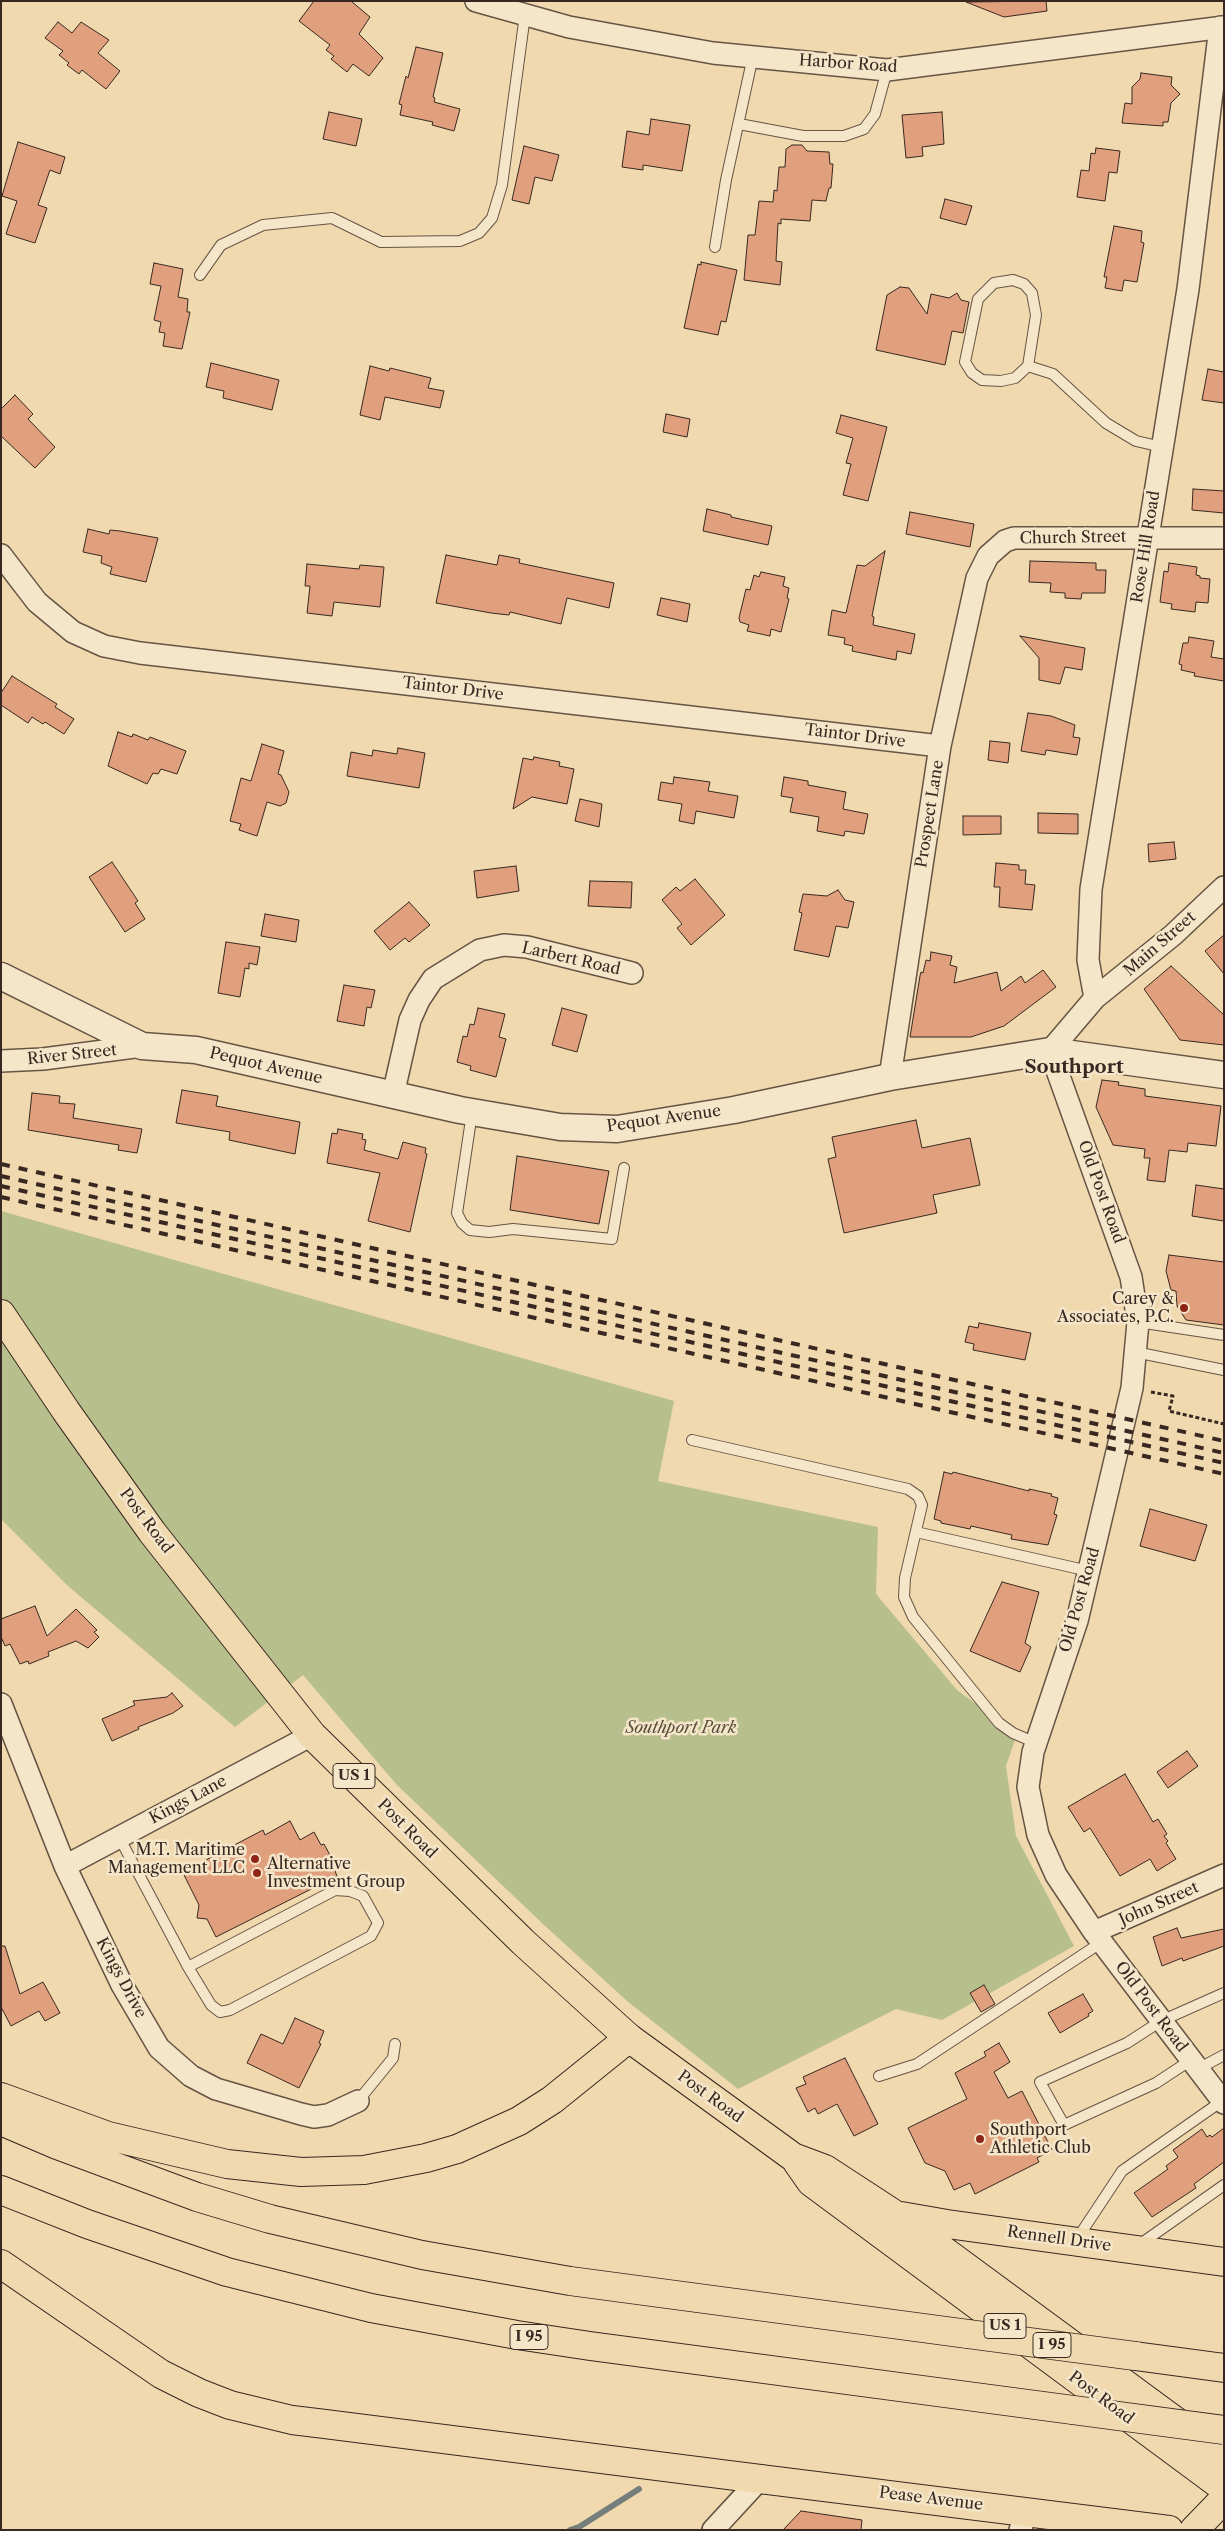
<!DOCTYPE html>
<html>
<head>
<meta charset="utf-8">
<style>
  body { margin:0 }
  #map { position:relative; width:1225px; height:2531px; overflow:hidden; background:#f0d9ae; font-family:"Libre Caslon Text",serif }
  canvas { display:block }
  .frame { position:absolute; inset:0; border:2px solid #382821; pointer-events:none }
</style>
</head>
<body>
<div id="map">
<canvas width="1225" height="2531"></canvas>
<div class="frame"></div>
</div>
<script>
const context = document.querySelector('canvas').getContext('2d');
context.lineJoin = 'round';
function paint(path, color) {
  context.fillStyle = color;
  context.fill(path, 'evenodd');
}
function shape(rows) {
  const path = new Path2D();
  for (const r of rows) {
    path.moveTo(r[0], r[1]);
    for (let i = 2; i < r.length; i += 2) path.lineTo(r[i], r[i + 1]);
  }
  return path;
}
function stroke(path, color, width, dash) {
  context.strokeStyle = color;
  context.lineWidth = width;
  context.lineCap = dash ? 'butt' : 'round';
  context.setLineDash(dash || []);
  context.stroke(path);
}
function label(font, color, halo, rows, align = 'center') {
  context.font = font + ' "Libre Caslon Text",serif';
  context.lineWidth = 5;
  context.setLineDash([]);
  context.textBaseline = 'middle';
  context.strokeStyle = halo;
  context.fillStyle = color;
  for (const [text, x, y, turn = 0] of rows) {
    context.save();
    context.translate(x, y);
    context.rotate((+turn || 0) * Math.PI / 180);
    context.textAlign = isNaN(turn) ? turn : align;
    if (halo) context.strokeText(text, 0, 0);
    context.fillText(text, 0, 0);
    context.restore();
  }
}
paint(shape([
  [1,1211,674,1401,658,1481,878,1527,876,1594,957,1690,1017,1734,1006,1766,1016,1836,1074,1946,942,2020,896,2009,738,2089,627,2001,543,1924,397,1785,303,1675,235,1727,68,1586,1,1519]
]), '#b7c08c');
stroke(shape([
  [570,2530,579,2527,639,2489]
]), '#757e7a', 6);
const building = shape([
  [314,1,351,1,370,17,359,34,383,58,369,76,353,64,347,72,331,59,334,56,326,50,330,45,299,21,314,1],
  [1046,1,1047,11,1004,17,966,2,1046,1],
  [58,22,72,33,81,22,109,40,98,53,120,71,106,89,82,70,79,74,67,65,69,63,59,55,63,51,45,38,58,22],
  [416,47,443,53,433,97,435,98,434,102,460,109,454,131,432,125,433,122,400,115,402,105,399,104,406,76,408,78,416,47],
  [1141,73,1172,77,1171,85,1180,94,1171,103,1168,122,1163,122,1163,126,1122,123,1125,103,1132,104,1132,87,1140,79,1141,73],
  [329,112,362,119,356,146,323,139,329,112],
  [942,112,944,144,922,147,923,156,906,158,902,115,942,112],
  [651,119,690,125,682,171,643,165,643,170,622,167,627,131,649,135,651,119],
  [18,142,65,157,60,174,50,170,38,205,47,208,35,243,6,234,17,201,2,196,18,142],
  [792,145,802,145,807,151,829,152,830,164,833,164,831,188,829,188,826,201,812,200,810,221,781,219,781,224,778,223,776,261,782,262,780,285,744,280,748,235,755,235,759,201,773,202,774,190,777,191,779,167,785,167,786,149,792,145],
  [524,146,559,155,552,181,535,177,529,204,512,200,524,146],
  [1096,148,1120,151,1117,173,1109,172,1105,201,1077,197,1081,170,1089,171,1091,153,1095,154,1096,148],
  [945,199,972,206,966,225,940,218,945,199],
  [1114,226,1142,231,1141,242,1144,243,1137,282,1124,280,1122,291,1105,288,1107,277,1104,277,1114,226],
  [701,262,737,270,726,322,721,321,718,335,684,328,698,264,701,265,701,262],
  [154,263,183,269,178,297,188,299,187,312,190,312,182,349,163,346,165,333,159,332,161,322,154,320,161,286,150,284,154,263],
  [900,287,909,288,927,314,931,294,949,298,957,293,961,300,969,302,963,333,952,331,945,365,876,350,887,295,900,287],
  [211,363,279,380,272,410,223,398,224,391,206,387,211,363],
  [370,366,389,371,390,368,431,378,428,388,444,391,440,408,385,397,380,420,360,415,370,366],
  [1208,369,1224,372,1224,403,1202,400,1208,369],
  [15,395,33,414,28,419,55,447,35,468,1,436,1,409,15,395],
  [666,414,690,419,687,437,663,432,666,414],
  [841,415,887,427,868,501,843,495,851,464,846,463,853,438,836,433,841,415],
  [1193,489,1224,491,1224,513,1192,510,1193,489],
  [707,509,731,515,731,517,772,526,768,545,703,531,707,509],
  [910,512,974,524,970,547,906,534,910,512],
  [88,529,109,534,110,530,120,531,158,538,146,582,110,574,112,567,101,563,102,556,83,552,88,529],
  [885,551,872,616,874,617,873,625,915,634,911,654,897,651,896,660,852,651,853,646,844,644,845,638,828,635,832,610,846,613,857,565,865,566,885,551],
  [446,555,497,565,499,555,520,559,519,563,614,583,609,608,567,598,561,624,510,612,509,615,491,613,436,603,446,555],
  [1030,561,1096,563,1096,570,1106,570,1105,593,1082,593,1081,599,1065,598,1065,593,1050,592,1051,583,1029,582,1030,561],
  [1169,563,1197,567,1196,575,1200,576,1200,578,1210,579,1208,603,1196,602,1195,612,1171,609,1172,604,1160,602,1164,571,1168,572,1169,563],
  [307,564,359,569,360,565,384,567,380,607,334,602,332,616,307,613,310,586,305,586,307,564],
  [761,572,785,577,783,586,789,588,787,598,789,599,781,632,771,629,770,636,747,631,749,625,740,622,739,618,746,589,750,590,754,575,759,577,761,572],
  [661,598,690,604,687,622,657,615,661,598],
  [1020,636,1085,648,1082,670,1065,667,1060,684,1039,680,1039,658,1020,636],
  [1189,637,1214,641,1211,657,1224,659,1224,681,1194,676,1195,673,1181,670,1182,665,1179,664,1183,643,1188,643,1189,637],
  [12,676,57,704,55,707,74,719,64,734,45,722,43,724,32,717,28,723,1,705,1,693,12,676],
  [1028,713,1051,716,1075,725,1073,737,1080,738,1077,755,1046,750,1045,755,1021,751,1028,713],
  [118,732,132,737,133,734,148,740,150,737,186,751,177,774,161,769,158,774,153,773,147,784,108,766,118,732],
  [990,741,1010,743,1008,763,988,760,990,741],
  [262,744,284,751,278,774,281,775,289,792,286,803,280,806,267,802,257,836,239,830,241,824,230,821,241,778,251,781,262,744],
  [398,748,425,753,419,788,347,776,351,752,372,756,373,750,397,754,398,748],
  [534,757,560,762,559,766,574,769,567,804,532,797,513,809,523,758,533,760,534,757],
  [674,777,710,782,708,791,738,796,734,818,696,811,694,824,679,821,682,804,658,800,661,782,673,784,674,777],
  [784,777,808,781,808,785,846,792,843,809,868,814,864,834,845,831,844,836,817,831,819,817,790,812,793,798,781,796,784,777],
  [580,799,602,804,599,827,575,821,580,799],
  [1038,813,1078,814,1078,834,1038,833,1038,813],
  [963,816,1001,816,1001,834,963,835,963,816],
  [1174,842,1176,859,1149,862,1148,844,1174,842],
  [112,862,138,901,135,903,145,919,125,932,89,877,112,862],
  [996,863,1019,865,1019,870,1026,870,1025,884,1035,885,1032,910,999,907,1000,887,994,887,996,863],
  [516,866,519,891,477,898,474,871,516,866],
  [695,879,725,915,691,945,677,928,682,924,662,900,676,887,680,891,695,879],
  [590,881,632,882,631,908,588,906,590,881],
  [838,890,845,900,854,902,848,928,836,926,829,957,794,950,802,913,799,912,803,894,827,896,838,890],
  [409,902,430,925,409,942,405,938,390,950,374,931,409,902],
  [265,914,299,920,296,942,261,936,265,914],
  [1224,935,1224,974,1205,951,1224,935],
  [226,942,260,947,257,965,249,963,249,969,245,968,240,997,218,993,226,942],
  [931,952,952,956,950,965,957,967,954,983,997,972,1001,991,1021,976,1025,983,1043,970,1056,987,1004,1026,971,1037,910,1037,920,976,921,972,923,973,926,960,930,961,931,952],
  [1171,966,1224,1015,1224,1045,1180,1040,1144,989,1171,966],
  [344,985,375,990,371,1008,367,1007,364,1026,337,1021,344,985],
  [478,1008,505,1014,499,1037,506,1039,496,1077,470,1070,471,1066,457,1062,463,1036,467,1037,470,1024,474,1025,478,1008],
  [562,1008,587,1015,577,1052,552,1045,562,1008],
  [1102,1080,1119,1082,1118,1085,1145,1089,1145,1096,1221,1106,1216,1146,1188,1143,1187,1152,1169,1150,1165,1182,1147,1180,1150,1158,1144,1158,1145,1149,1113,1145,1096,1107,1102,1080],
  [182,1090,218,1096,216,1106,300,1122,295,1154,229,1140,230,1132,176,1123,182,1090],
  [32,1093,60,1096,59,1103,75,1104,73,1118,142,1129,137,1153,118,1150,119,1145,28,1130,32,1093],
  [916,1120,922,1148,970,1138,980,1185,933,1195,937,1213,844,1233,828,1159,836,1157,832,1137,916,1120],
  [338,1129,363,1134,362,1139,366,1140,364,1150,398,1159,403,1142,426,1148,425,1153,427,1154,410,1232,368,1221,380,1173,327,1163,332,1133,337,1134,338,1129],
  [517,1156,609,1171,599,1224,510,1210,517,1156],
  [1196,1185,1224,1189,1224,1221,1192,1216,1196,1185],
  [1169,1255,1224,1262,1224,1325,1186,1320,1177,1306,1176,1291,1171,1290,1166,1271,1169,1255],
  [979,1323,1031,1333,1025,1360,973,1350,974,1344,965,1342,969,1326,978,1328,979,1323],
  [944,1472,952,1474,953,1472,1029,1491,1029,1489,1052,1494,1051,1496,1058,1498,1054,1514,1057,1515,1048,1545,1011,1539,1012,1535,971,1526,970,1529,941,1523,941,1521,934,1519,944,1472],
  [1150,1509,1207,1525,1195,1561,1140,1546,1150,1509],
  [1002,1582,1039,1592,1025,1643,1031,1647,1020,1672,970,1651,1002,1582],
  [35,1606,47,1636,76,1609,97,1630,94,1632,99,1637,88,1648,76,1641,48,1652,49,1656,29,1664,28,1661,20,1664,10,1644,5,1646,1,1637,1,1619,35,1606],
  [172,1693,183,1706,173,1713,138,1727,139,1729,112,1741,102,1719,135,1705,133,1701,167,1697,172,1693],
  [1187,1751,1198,1766,1168,1788,1157,1772,1187,1751],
  [1125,1774,1153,1822,1158,1819,1167,1834,1164,1836,1168,1841,1166,1843,1176,1859,1157,1871,1150,1859,1120,1876,1090,1828,1084,1832,1068,1807,1125,1774],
  [290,1821,300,1840,314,1832,321,1845,324,1844,338,1870,335,1871,337,1876,216,1937,207,1919,197,1918,199,1905,184,1875,203,1865,202,1862,263,1830,265,1835,290,1821],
  [1177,1928,1181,1938,1224,1929,1224,1946,1183,1961,1182,1958,1162,1966,1153,1937,1177,1928],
  [1,1946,5,1946,20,1994,43,1982,60,2013,45,2021,39,2011,11,2026,1,2007,1,1946],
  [984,1985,995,2004,981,2012,970,1993,984,1985],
  [1083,1994,1093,2011,1088,2014,1089,2016,1060,2033,1048,2013,1083,1994],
  [295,2018,324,2031,319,2043,321,2044,299,2088,247,2063,261,2034,283,2044,295,2018],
  [999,2043,1010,2062,994,2072,1008,2098,1022,2091,1052,2150,1037,2158,1039,2162,975,2194,970,2183,954,2190,945,2171,925,2163,908,2128,967,2099,955,2073,986,2056,984,2052,999,2043],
  [845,2058,878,2124,854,2136,837,2104,818,2114,815,2108,808,2112,796,2088,806,2084,803,2077,845,2058],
  [1224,2128,1224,2162,1194,2184,1196,2188,1152,2217,1134,2193,1168,2169,1166,2166,1178,2157,1173,2150,1202,2129,1207,2137,1210,2135,1212,2137,1224,2128],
  [801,2511,862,2520,861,2530,783,2530,801,2511]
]);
paint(building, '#e1a07d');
stroke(building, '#382821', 1);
const service = shape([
  [739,124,803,136,844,136,864,129,875,114,887,70],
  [715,247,726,180,753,56],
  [200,275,221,245,263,225,332,218,381,242,460,241,479,233,492,218,502,185,525,15],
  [1028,366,1036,315,1032,293,1024,284,1013,280,994,283,978,299,965,362,972,373,982,380,1001,381,1015,378,1028,366,1053,374,1106,423,1136,441,1162,447],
  [472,1113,457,1213,462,1223,470,1230,489,1232,513,1229,612,1239,624,1168],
  [1138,1322,1224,1335],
  [1135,1352,1224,1370],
  [692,1440,908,1489,918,1496,922,1505,905,1578,904,1597,913,1617,999,1723,1013,1733,1036,1743],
  [916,1532,1089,1571],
  [119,1837,188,1967,211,2005,220,2012,230,2010,371,1936,378,1923,363,1896,350,1891,335,1890,188,1967],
  [1191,2060,1156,2083,1064,2125,1040,2082,1127,2043,1161,2021,1224,1993],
  [1198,2069,1224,2055],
  [879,2076,917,2064,1102,1942],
  [358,2101,393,2058,395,2044],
  [1077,2239,1122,2171,1222,2101],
  [1139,2245,1224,2185]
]);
const minor = shape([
  [476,1,569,27,713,53,887,70,1224,27],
  [1220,27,1188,289,1091,889,1088,960,1095,998,1050,1051,1131,1277,1138,1322,1132,1388,1077,1621,1033,1752,1028,1787,1038,1835,1056,1875,1094,1932,1224,2103],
  [1,555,37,602,73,632,104,646,140,653,940,746],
  [1095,998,1173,935,1224,887],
  [1,1061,43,1059,142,1046],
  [890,1077,940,746,977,578,988,556,1005,541,1014,538,1224,538],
  [393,1095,410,1020,419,1000,433,979,480,950,504,945,527,947,632,973],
  [1,1704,65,1866,122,1985,159,2048,191,2076,216,2089,301,2114,314,2117,328,2115,358,2101],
  [65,1866,312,1735],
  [1094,1932,1224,1875],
  [713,2530,760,2479],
  [1020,2530,1028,2511]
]);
const tertiary = shape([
  [1,976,142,1046,196,1050,460,1110,560,1127,617,1129,734,1110,890,1077,1050,1051,1224,1075]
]);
const primary = shape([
  [1,1314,66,1411,152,1532,312,1735,523,1942,629,2038,793,2157,825,2169,894,2214,1224,2457],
  [797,2162,811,2182,1224,2488],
  [901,2216,947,2224,1224,2262],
  [760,2479,1169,2530],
  [1194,2530,1224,2499]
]);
const motorway = shape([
  [1,2097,108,2136,227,2164,301,2172,364,2170,426,2158,457,2149,519,2121,552,2100,629,2038],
  [1,2121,57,2145,197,2197,270,2219,422,2255,570,2281,968,2334],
  [1,2190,87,2224,227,2272,371,2308,517,2335,590,2346,1073,2410],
  [1,2264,161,2374,199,2393,230,2405,292,2420,325,2424,760,2479],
  [1135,2356,1224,2368]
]);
stroke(service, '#665444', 12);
stroke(minor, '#665444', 24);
stroke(tertiary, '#665444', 29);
stroke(primary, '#382821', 30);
stroke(motorway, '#382821', 30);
stroke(shape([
  [1151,1392,1173,1396,1169,1411,1224,1424]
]), '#382821', 3, [4, 2.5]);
stroke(service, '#f5e6ca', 10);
stroke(minor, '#f5e6ca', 21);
stroke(tertiary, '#f5e6ca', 26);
stroke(primary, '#f0d9ae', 28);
stroke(motorway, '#f0d9ae', 28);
stroke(shape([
  [1,1164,1224,1441],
  [1,1176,1224,1453],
  [1,1186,1224,1463],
  [1,1197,1224,1474]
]), '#382821', 4, [9, 9]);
const motorwayBridge = shape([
  [968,2334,1135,2356],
  [1073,2410,1224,2430]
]);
stroke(motorwayBridge, '#382821', 30, []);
stroke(motorwayBridge, '#f0d9ae', 28);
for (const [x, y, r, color] of [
  [1184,1308,5,"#8f2418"],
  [255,1859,5,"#8f2418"],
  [257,1873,5,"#8f2418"],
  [980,2139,5,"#8f2418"]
]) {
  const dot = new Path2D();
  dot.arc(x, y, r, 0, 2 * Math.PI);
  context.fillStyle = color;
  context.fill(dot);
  stroke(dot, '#f5e6ca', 2);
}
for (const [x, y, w] of [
  [354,1776,42],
  [1005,2326,42],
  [529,2337,38],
  [1052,2345,38]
]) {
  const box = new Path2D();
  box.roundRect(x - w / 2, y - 12.5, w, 25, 4);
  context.fillStyle = '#f5e6ca';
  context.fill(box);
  stroke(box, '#382821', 1);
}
label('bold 15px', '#382821', null, [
  ["US 1",354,1776],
  ["US 1",1005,2326],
  ["I 95",529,2337],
  ["I 95",1052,2345]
]);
label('16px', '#382821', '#f5e6ca', [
  ["Harbor Road",848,64,4],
  ["Church Street",1073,538,-1],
  ["Rose Hill Road",1146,547,-81],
  ["Taintor Drive",453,689,7],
  ["Taintor Drive",855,736,7],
  ["Prospect Lane",930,814,-81],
  ["Main Street",1160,944,-41],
  ["Larbert Road",571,959,13],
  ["River Street",72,1055,-6],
  ["Pequot Avenue",266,1066,13],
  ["Pequot Avenue",664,1119,-8],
  ["Old Post Road",1101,1192,70],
  ["Post Road",146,1521,53],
  ["Old Post Road",1080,1600,-74],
  ["Kings Lane",188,1800,-28],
  ["Post Road",407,1829,45],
  ["John Street",1159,1904,-24],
  ["Kings Drive",121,1978,62],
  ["Old Post Road",1151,2007,53],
  ["Post Road",710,2097,36],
  ["Rennell Drive",1059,2239,8],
  ["Post Road",1101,2398,37],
  ["Pease Avenue",931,2499,7]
]);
label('16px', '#382821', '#f5e6ca', [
  ["Carey &",1174,1299],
  ["Associates, P.C.",1174,1317],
  ["M.T. Maritime",245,1850],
  ["Management LLC",245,1868],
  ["Alternative",267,1864,"left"],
  ["Investment Group",267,1882,"left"],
  ["Southport",990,2130,"left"],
  ["Athletic Club",990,2148,"left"]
], 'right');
label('italic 16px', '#584e3c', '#f5e6ca', [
  ["Southport Park",681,1728]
]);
label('bold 19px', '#382821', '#f5e6ca', [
  ["Southport",1074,1068]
]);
</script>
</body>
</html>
